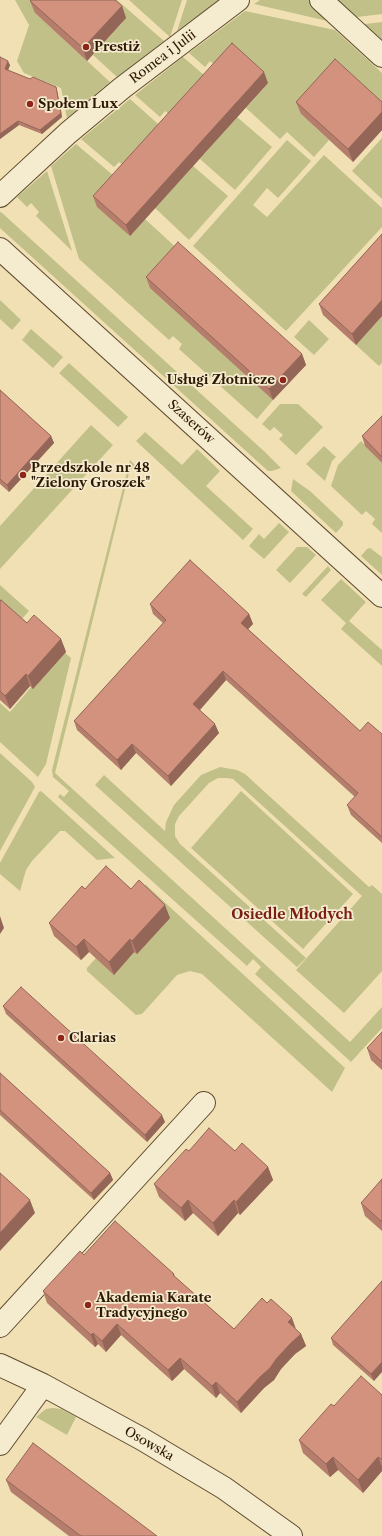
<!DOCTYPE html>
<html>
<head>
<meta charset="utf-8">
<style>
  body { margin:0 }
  canvas { display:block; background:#f0e0b4 }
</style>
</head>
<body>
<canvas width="382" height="1536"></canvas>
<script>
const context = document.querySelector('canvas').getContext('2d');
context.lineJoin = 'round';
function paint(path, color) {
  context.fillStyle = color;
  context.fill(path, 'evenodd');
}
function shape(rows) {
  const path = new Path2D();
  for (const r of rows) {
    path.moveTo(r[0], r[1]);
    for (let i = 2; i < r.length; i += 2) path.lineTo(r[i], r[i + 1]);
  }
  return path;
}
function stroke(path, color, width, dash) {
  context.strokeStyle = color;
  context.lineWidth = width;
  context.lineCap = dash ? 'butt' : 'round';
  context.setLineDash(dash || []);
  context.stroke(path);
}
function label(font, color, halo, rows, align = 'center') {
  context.font = font + ' "Libre Caslon Text",serif';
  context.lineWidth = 3.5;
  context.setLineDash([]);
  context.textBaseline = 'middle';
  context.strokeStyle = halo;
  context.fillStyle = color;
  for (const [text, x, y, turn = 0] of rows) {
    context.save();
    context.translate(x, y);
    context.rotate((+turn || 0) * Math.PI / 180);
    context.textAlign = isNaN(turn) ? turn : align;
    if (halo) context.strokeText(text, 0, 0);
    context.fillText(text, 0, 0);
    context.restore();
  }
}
paint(shape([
  [15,0,47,0,35,13,110,82,67,118,61,88,24,73,17,61,29,25],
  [114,0,117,0,164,41,117,77,93,55,126,18],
  [129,0,182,0,170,37],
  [187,0,219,0,177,31],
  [260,0,311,0,336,23,254,4],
  [329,0,382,0,382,14,349,18],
  [245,11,335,30,382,73,382,111,301,114,329,140,314,157,287,132,280,139,246,108,268,83,221,71,210,61,205,67,189,53],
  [382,22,382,44,357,25],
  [183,57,211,81,175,120,165,111,160,117,135,95],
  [130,99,166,131,130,171,119,162,114,167,81,139],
  [237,117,272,147,235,190,200,159],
  [382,138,382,199,352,171],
  [287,140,311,161,278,198,267,188,253,205,267,217,324,155,382,208,382,227,286,331,193,246],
  [76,144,120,181,129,236,145,219,182,253,273,400,257,419,179,349,182,344,173,336,169,340,79,259,51,166],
  [193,166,228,196,189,240,155,208],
  [47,171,72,251,36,216,39,212,31,203,27,207,17,197],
  [0,212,1,212,266,453,281,468,272,471,268,471,0,228],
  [0,300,21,320,12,330,0,319],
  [382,316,382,363,379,366,356,345],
  [309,320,329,339,314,355,294,337],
  [31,329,63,357,53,368,22,340],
  [69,363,128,417,118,427,59,373],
  [280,404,298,404,323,427,296,455,279,439,283,435,274,427,270,431,262,424],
  [91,425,113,445,0,569,0,526],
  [145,432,182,465,197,449,220,471,206,486,253,529,243,540,136,441],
  [361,441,382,463,382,533,372,524,375,519,366,511,362,515,331,486,338,465],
  [324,446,336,457,332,461,325,481,306,464],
  [130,460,137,467,130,469,55,773,350,1042,382,1007,382,1028,351,1062,255,974,261,967,253,959,247,966,58,797,60,794,64,797,69,791,53,777,52,770],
  [293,479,310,491,343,522,343,525,336,533,291,491],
  [279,523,289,532,264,559,249,546,259,534,264,539],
  [297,547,307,547,316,555,290,583,276,570],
  [370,548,382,557,382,575,361,556,367,549],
  [328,566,331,570,306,597,302,594],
  [341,579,366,602,349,621,382,650,382,666,341,629,346,623,321,600],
  [0,585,29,611,18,623,0,619],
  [65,653,71,658,46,764,38,777,0,742,0,703,10,712,32,686,34,688],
  [0,753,32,782,35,787,0,851],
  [220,767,237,770,245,774,369,887,372,885,382,894,382,971,344,1013,296,970,362,896,233,779,227,778,218,778,209,783,179,816,175,824,175,836,180,844,306,958,297,967,95,785,104,775,165,831,166,822,174,805,201,775],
  [41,791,115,858,97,860,65,831,60,831,32,861,26,870,20,891,0,874,0,863,39,792],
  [241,791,353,894,303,949,191,848],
  [146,885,345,1068,332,1092,202,974,190,971,177,975,142,1014,136,1015,87,971,87,968,96,958,115,974,134,951,141,886],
  [53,1408,61,1409,76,1417,67,1435,36,1417,46,1409]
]), '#c1c088');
const minor = shape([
  [321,0,382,56],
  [0,196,68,133,122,88,238,0],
  [0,249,382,596],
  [0,1326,204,1103],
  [0,1365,43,1385,142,1439,224,1488,291,1536],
  [0,1444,43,1385]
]);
stroke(minor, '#5e4a2f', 24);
stroke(minor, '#f5ebce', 22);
paint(shape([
  [30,1,122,6,126,18,87,61,35,13],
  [0,57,10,65,8,70,30,79,56,87,57,91,62,117,42,134,19,125,0,139],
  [268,83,130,236,97,207,93,196],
  [296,102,382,102,382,130,353,162,301,114],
  [382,234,382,316,356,345,323,315,319,304],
  [146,277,302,354,306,365,273,400,150,288],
  [0,390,51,436,54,443,9,492,0,484],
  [382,416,382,463,365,446,362,436],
  [0,601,27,623,61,639,66,652,33,689,30,686,10,709,0,700],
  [150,604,249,614,253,624,248,629,360,731,382,734,382,843,351,815,347,805,355,797,226,680,200,710,219,733,171,786,136,753,121,770,77,730,74,721,163,623,153,614],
  [85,889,131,889,170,918,137,954,134,952,114,975,89,952,81,960,54,936,49,923],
  [3,1006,165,1122,147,1142,6,1014],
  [382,1032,382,1070,371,1060,367,1048],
  [0,1073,110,1173,113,1180,94,1200,0,1115],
  [189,1151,235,1151,268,1167,273,1180,240,1215,238,1213,218,1236,193,1213,185,1221,159,1197,154,1184],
  [382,1179,382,1231,365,1216,361,1203],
  [84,1255,174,1274,175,1277,234,1329,296,1329,301,1334,306,1346,295,1354,281,1369,274,1380,264,1388,241,1413,220,1393,216,1398,184,1369,172,1381,121,1335,106,1352,98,1344,95,1347,47,1303,43,1291],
  [382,1281,374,1381,333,1345,331,1338],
  [382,1395,382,1471,363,1493,338,1470,330,1477,303,1453,299,1440,334,1406],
  [6,1480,157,1536,69,1536,11,1492]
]), '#b57e6c');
paint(shape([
  [122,6,126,18,87,61,83,48],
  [8,61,10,65,7,73,5,69],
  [264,72,268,83,130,236,126,225],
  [56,87,57,91,62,117,42,134,40,130],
  [382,112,382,130,353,162,348,149],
  [18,121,19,125,0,139,0,134],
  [382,300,382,316,356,345,352,334],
  [302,354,306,365,273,400,269,389],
  [51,436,54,443,9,492,7,485],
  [249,614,253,624,244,633,241,623],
  [61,639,66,652,33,689,28,676],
  [223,671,226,680,197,713,193,704],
  [26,674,30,686,10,709,5,696],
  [215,724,219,733,171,786,168,776],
  [132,744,136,753,121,770,117,760],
  [165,905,170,918,137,954,132,941],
  [0,916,4,928,0,934],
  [84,939,89,952,81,960,76,947],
  [130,939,134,952,114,975,109,962],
  [162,1115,165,1122,147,1142,145,1135],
  [268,1167,273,1180,240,1215,236,1202],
  [110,1173,113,1180,94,1200,91,1193],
  [30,1200,35,1213,0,1251,0,1233],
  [188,1200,193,1213,185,1221,181,1208],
  [234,1200,238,1213,218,1236,213,1223],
  [292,1318,296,1329,288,1322],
  [117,1324,121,1335,106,1352,102,1341],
  [93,1333,98,1344,95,1347,91,1335],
  [301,1334,306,1346,295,1354,281,1369,274,1380,264,1388,241,1413,237,1402,291,1343],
  [180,1358,184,1369,172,1381,168,1370],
  [382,1362,382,1372,374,1381,371,1374],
  [216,1382,220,1393,216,1398,212,1386],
  [333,1457,338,1470,330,1477,326,1464],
  [378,1457,382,1467,382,1471,363,1493,358,1480]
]), '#936658');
const building = shape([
  [31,0,115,0,122,6,83,48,30,1,31,0],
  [232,43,264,72,126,225,93,196,232,43],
  [0,57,8,61,5,69,30,79,33,77,56,87,61,113,40,130,18,121,0,134,0,57],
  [335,59,382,102,382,112,348,149,296,102,335,59],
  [382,234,382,300,352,334,319,304,382,234],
  [178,242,302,354,269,389,146,277,178,242],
  [0,390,51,436,7,485,0,479,0,390],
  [382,416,382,457,362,436,382,416],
  [190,560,249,614,241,623,360,731,368,722,382,734,382,837,347,805,358,793,223,671,193,704,215,724,168,776,132,744,117,760,74,721,166,620,150,604,190,560],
  [1,600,27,623,34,615,61,639,28,676,26,674,5,696,0,691,0,601,1,600],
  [106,866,131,889,139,880,165,905,132,941,130,939,109,962,84,939,76,947,49,923,82,886,85,889,106,866],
  [21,987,162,1115,145,1135,3,1006,21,987],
  [382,1032,382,1062,367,1048,382,1032],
  [0,1073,110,1173,91,1193,0,1110,0,1073],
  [209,1128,235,1151,242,1143,268,1167,236,1202,234,1200,213,1223,188,1200,181,1208,154,1184,186,1149,189,1151,209,1128],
  [0,1173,30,1200,0,1233,0,1173],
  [382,1179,382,1222,361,1203,382,1179],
  [115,1221,174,1274,173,1275,234,1329,262,1298,267,1303,271,1299,292,1318,288,1322,301,1334,291,1343,277,1358,270,1368,260,1377,237,1402,216,1382,212,1386,180,1358,168,1370,117,1324,102,1341,93,1333,91,1335,43,1291,80,1251,84,1255,115,1221],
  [382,1281,382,1362,371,1374,331,1338,382,1281],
  [361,1376,382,1395,382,1458,381,1459,378,1457,358,1480,333,1457,326,1464,299,1440,331,1404,334,1406,361,1376],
  [33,1443,157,1536,81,1536,6,1480,33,1443]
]);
paint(building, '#d2927d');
stroke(building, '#936658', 1);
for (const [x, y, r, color] of [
  [86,47,4,"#8f2418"],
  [30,104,4,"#8f2418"],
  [283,380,4,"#8f2418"],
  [23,475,4,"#8f2418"],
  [61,1038,4,"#8f2418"],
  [88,1305,4,"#8f2418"]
]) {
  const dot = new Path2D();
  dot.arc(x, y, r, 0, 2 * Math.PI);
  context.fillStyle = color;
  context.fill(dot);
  stroke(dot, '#f5ebce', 1.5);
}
label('bold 13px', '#2d1803', '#f5ebce', [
  ["Prestiż",94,47],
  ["Społem Lux",38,104],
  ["Usługi Złotnicze",275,380,"right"],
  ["Przedszkole nr 48",31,468],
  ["\"Zielony Groszek\"",31,483],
  ["Clarias",69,1038],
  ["Akademia Karate",96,1298],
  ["Tradycyjnego",96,1313]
], 'left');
label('13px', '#2d1803', '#f5ebce', [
  ["Romea i Julii",163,57,-37],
  ["Szaserów",191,422,42],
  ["Osowska",149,1444,30]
]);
label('bold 14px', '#7a1f14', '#f5ebce', [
  ["Osiedle Młodych",292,915]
]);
</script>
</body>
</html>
